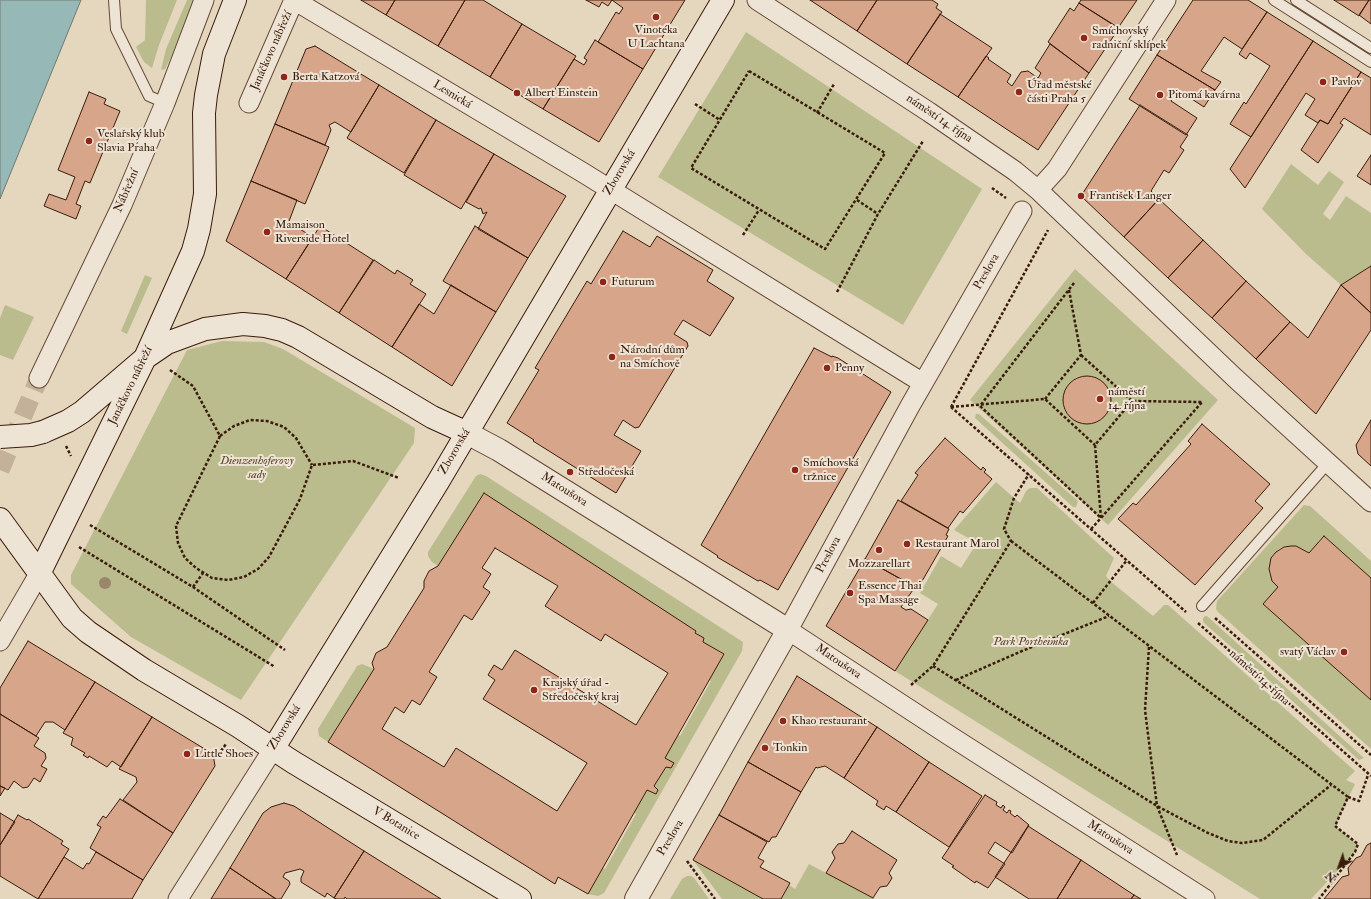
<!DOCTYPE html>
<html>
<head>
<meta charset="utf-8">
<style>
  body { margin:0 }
  #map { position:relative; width:1371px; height:899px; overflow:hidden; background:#e5d6be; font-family:"IM FELL Double Pica",serif }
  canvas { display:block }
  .north { position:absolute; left:1319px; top:847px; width:40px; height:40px; -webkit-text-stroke:3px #eee4d5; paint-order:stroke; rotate:221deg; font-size:11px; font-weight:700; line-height:16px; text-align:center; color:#3b1c0a }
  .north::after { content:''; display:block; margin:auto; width:14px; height:18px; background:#3b1c0a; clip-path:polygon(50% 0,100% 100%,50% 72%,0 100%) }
</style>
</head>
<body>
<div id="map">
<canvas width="1371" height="899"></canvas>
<div class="north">N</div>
</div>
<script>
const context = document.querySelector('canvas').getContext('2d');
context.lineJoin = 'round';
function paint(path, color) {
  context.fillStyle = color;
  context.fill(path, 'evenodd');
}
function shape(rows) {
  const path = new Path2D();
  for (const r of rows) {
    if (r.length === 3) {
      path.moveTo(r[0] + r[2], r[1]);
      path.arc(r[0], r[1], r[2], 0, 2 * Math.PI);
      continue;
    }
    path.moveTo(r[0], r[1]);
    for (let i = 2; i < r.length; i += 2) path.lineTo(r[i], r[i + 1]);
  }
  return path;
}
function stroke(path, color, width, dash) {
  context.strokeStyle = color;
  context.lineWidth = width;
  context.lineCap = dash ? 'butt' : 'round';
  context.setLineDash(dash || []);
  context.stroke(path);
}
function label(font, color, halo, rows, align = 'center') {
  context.font = font + ' "IM FELL Double Pica",serif';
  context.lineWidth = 4;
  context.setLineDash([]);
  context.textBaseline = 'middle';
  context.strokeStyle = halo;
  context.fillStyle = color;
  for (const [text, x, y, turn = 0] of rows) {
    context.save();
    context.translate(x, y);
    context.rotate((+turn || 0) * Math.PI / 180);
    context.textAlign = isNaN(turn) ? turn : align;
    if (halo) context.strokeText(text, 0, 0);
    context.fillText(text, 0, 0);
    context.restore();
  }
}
paint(shape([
  [146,0,177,0,159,45,152,68,144,62,136,47,145,40],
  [187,0,195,0,171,57,165,69,161,70,166,49],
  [746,32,982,189,903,325,658,177],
  [1291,164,1318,185,1329,171,1344,182,1323,214,1330,220,1346,196,1371,213,1371,266,1341,285,1306,254,1262,209],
  [1075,269,1218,400,1108,525,970,400],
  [1085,376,1093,377,1107,386,1110,394,1111,402,1108,410,1103,417,1097,422,1088,424,1081,423,1068,415,1064,409,1063,401,1066,387,1077,377],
  [145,275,152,278,127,334,121,331],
  [5,305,34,317,13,360,0,355,0,318],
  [222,341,264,342,283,349,415,428,414,443,241,700,131,637,71,584,71,575,187,350],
  [976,414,979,414,1078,501,1076,507,1073,507,975,418],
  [480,474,486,476,743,642,742,651,604,893,598,896,588,894,603,868,605,869,636,814,634,812,647,790,656,794,658,790,654,786,666,767,665,758,678,735,680,736,711,681,709,680,724,654,703,642,704,638,695,633,696,631,484,493,438,566,432,562,428,556,428,552,476,476],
  [996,482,1020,503,1026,491,1030,488,1037,488,1114,558,1106,576,1110,581,1153,616,1164,605,1168,605,1355,771,1346,780,1355,784,1335,826,1358,844,1355,852,1311,899,1260,899,895,671,938,604,920,593,941,556,961,568,977,543,954,530],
  [1304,505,1310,506,1371,561,1371,578,1324,536,1309,553,1296,546,1286,546,1279,549,1271,558,1269,573,1275,584,1371,700,1371,749,1218,612,1216,609,1217,601],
  [1205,616,1207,616,1364,758,1359,760,1203,622,1203,618],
  [362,664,374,669,328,742,319,736,318,729,357,666],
  [693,860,763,899,722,899],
  [809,864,875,899,781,899,789,885,795,889],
  [687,876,691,876,694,878,709,899,670,899,682,879]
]), '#babc8e');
const water = shape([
  [0,0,81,0,0,199,0,0]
]);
paint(water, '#96b8b6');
stroke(water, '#727a71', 1);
const building = shape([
  [361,0,395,0,386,15,361,0],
  [395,0,465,0,438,46,386,15,395,0],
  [465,0,483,0,522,24,490,77,438,46,465,0],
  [586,0,612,0,608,6,602,2,599,7,586,0],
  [612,0,685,0,643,69,598,42,616,12,619,14,623,8,612,0],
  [810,0,877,0,857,31,810,0],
  [877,0,932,0,938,4,936,8,942,12,907,64,857,31,877,0],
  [1081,0,1137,0,1118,28,1079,3,1081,0],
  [1193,0,1248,0,1267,12,1242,49,1224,37,1201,71,1221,82,1215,90,1157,55,1193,0],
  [1334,0,1369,0,1359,16,1334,0],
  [1369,0,1371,0,1371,24,1359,15,1369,0],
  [1079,3,1119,28,1089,73,1048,42,1070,8,1074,11,1079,3],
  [1267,12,1313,41,1251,137,1230,124,1244,102,1246,104,1270,66,1250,53,1246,59,1239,54,1267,12],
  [940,14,992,48,958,97,907,64,940,14],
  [522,24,576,56,543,109,490,77,522,24],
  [595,40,643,69,599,142,543,109,574,59,584,65,587,60,584,58,595,40],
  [1313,41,1361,72,1328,124,1320,120,1318,123,1305,115,1315,99,1306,93,1245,188,1230,169,1313,41],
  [1050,44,1089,73,1038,150,958,97,986,56,989,58,988,59,1011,75,1007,82,1012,86,1021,72,1028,71,1038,78,1041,73,1035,68,1050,44],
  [315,46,379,85,351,132,335,122,329,125,331,130,325,145,275,124,306,49,315,46],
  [1157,55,1215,90,1204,107,1181,92,1177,99,1173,98,1171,101,1197,118,1186,135,1129,99,1157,55],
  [1361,72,1371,78,1371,135,1344,118,1340,123,1343,125,1318,163,1301,150,1320,120,1328,124,1361,72],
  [379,85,436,120,404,173,347,138,379,85],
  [89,92,106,99,104,104,120,111,90,183,85,181,76,204,81,206,76,219,44,206,49,194,66,200,75,177,58,170,89,92],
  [1140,105,1188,135,1180,147,1184,150,1169,173,1164,170,1151,191,1159,199,1124,237,1081,196,1140,105],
  [436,120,494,154,461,209,404,175,436,120],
  [275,124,329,147,305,204,251,181,275,124],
  [494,154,566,196,528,258,478,229,487,212,483,214,481,208,479,209,466,202,494,154],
  [1371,155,1371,185,1357,176,1371,155],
  [251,181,297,200,288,224,293,225,313,237,286,279,226,241,251,181],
  [1159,199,1203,240,1168,278,1124,237,1159,199],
  [320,226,373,260,339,313,286,279,320,226],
  [475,226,528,258,496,312,443,281,475,226],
  [623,231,650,247,657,236,713,270,707,281,734,298,710,336,683,320,674,334,687,342,688,346,639,427,635,428,623,420,614,435,641,451,616,493,533,441,534,440,507,423,539,370,535,368,587,281,591,284,623,231],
  [1203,240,1246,281,1212,318,1168,278,1203,240],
  [374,260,395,274,397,270,413,280,410,284,426,294,392,347,339,313,374,260],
  [1371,266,1371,313,1341,285,1371,266],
  [1246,281,1290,322,1256,359,1212,318,1246,281],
  [451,285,496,312,452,386,392,347,419,304,434,314,451,285],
  [1341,285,1371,313,1371,330,1316,414,1256,359,1290,322,1308,338,1341,285],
  [814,348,832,357,832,356,838,358,891,392,778,590,760,580,758,581,717,557,718,556,701,545,814,348],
  [1087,400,24],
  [1371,420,1371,466,1358,454,1356,445,1371,420],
  [1202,424,1270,484,1255,501,1263,508,1195,585,1118,519,1133,503,1136,505,1191,444,1188,441,1202,424],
  [945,438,981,470,983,467,986,470,984,472,992,479,963,513,960,511,948,528,901,501,918,475,915,473,945,438],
  [484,493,696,631,695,633,704,638,703,642,724,654,665,758,674,763,671,768,666,767,654,786,658,790,656,794,647,790,588,894,558,877,555,884,328,742,374,669,372,663,376,653,387,647,424,588,424,581,429,571,438,566,484,493],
  [495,548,558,586,545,606,601,641,605,634,668,673,636,725,515,650,502,670,494,665,488,675,495,680,483,699,587,763,557,811,456,748,444,767,382,729,395,707,404,713,412,700,420,705,437,677,429,672,464,615,472,620,490,592,483,587,491,574,482,568,495,548],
  [898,500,949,529,946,535,948,536,921,583,919,581,915,587,865,559,898,500],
  [1324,536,1371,578,1371,700,1263,604,1278,587,1272,581,1269,569,1271,558,1276,552,1284,547,1291,546,1296,546,1309,553,1324,536],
  [865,559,915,587,901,607,906,610,911,609,928,620,895,671,826,626,865,559],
  [28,641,95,682,65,730,53,722,45,722,36,736,0,714,0,688,28,641],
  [797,676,877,727,844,778,825,766,817,768,816,767,801,792,748,762,797,676],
  [95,682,152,717,121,767,112,761,107,767,89,756,88,758,83,755,85,753,71,745,73,738,63,733,95,682],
  [0,714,39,738,34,746,45,753,46,758,41,766,47,769,40,782,34,778,28,787,23,788,14,781,8,790,0,786,0,714],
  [152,717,213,754,215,766,173,833,123,800,137,782,136,777,119,769,152,717],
  [877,727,929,762,896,812,886,806,884,810,876,805,878,801,844,778,877,727],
  [748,762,801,792,776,837,772,837,769,842,719,815,748,762],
  [929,762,982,796,949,847,896,812,929,762],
  [0,786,5,788,0,796,0,786],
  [985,795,997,802,996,805,1001,808,1003,805,1005,807,1003,810,1007,813,1009,810,1011,811,1010,813,1015,817,1017,815,1029,825,1012,853,995,842,988,853,1005,864,988,888,976,881,975,883,952,867,954,866,942,858,985,795],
  [120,799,173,833,143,880,90,848,101,827,97,825,103,816,106,818,120,799],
  [284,803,294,806,364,851,334,898,327,893,325,897,301,882,301,878,304,871,300,869,285,873,283,877,289,881,290,884,281,899,276,899,230,868,263,813,271,807,284,803],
  [0,813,15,822,0,845,0,813],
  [18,815,27,820,28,819,63,841,61,844,69,849,38,899,0,876,0,845,18,815],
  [719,815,767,842,758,858,764,861,760,867,790,883,781,899,763,899,693,860,719,815],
  [1028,826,1081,860,1057,899,1029,899,995,877,1028,826],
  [852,831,897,860,889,873,892,878,887,886,880,887,873,898,826,873,835,858,832,852,838,844,844,843,852,831],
  [1371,843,1371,899,1324,899,1342,877,1349,875,1348,868,1356,858,1361,856,1367,845,1371,843],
  [364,851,441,899,347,899,345,897,344,899,337,899,334,898,364,851],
  [96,852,143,880,132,899,38,899,64,857,83,869,87,863,89,864,96,852],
  [1081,860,1134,895,1131,899,1057,899,1081,860],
  [230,868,276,899,211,899,230,868],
  [1134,895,1141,899,1131,899,1134,895]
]);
paint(building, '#d6a58a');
stroke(building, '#3b1c0a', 1);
stroke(shape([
  [0,470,39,378]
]), '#c3b19a', 19, [19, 10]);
const service = shape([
  [114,0,116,29,149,96,165,103],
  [1274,0,1371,62],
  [1296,0,1371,48],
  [1202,606,1328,463]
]);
const minor = shape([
  [294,0,582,172,923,383],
  [757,0,929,112,1015,171,1038,190,1235,378,1371,502],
  [249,103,294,0],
  [1038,190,1057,169,1166,0],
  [1022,211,910,406,788,630,947,734,1205,899],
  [39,378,122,205,165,103,204,0],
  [0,641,39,574],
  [178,899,273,749]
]);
const tertiary = shape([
  [467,433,499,450,788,630,636,899]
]);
const secondary = shape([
  [43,432,68,421,82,412,145,358,167,343,205,329,243,324,265,326,282,330,298,337,432,417,467,433],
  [0,519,72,618,88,632,144,670,238,726,293,762,520,899],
  [39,574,145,358,193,251,199,229,205,194,204,113,206,95,214,54,235,0],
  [273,749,438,482,723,0]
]);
stroke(service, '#664a37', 12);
stroke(minor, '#664a37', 21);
stroke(tertiary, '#664a37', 24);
stroke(secondary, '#3b1c0a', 24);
stroke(shape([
  [749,71,885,153,825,249,691,168,749,71],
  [695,104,720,120],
  [817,113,834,84],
  [992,188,1006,198],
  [857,200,878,214],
  [743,235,759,210],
  [1074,283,980,406,1101,518,1202,402],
  [837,292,878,214,923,141],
  [1081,355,1132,401,1202,402],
  [170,370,193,386,220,436,176,526,178,543,185,558,196,568,212,578,228,580,244,577,258,569,269,557,300,499,312,465,353,461,399,478],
  [1045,399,1081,355,1069,290],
  [951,407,1186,612],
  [951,407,1048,230],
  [951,407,1045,399,1095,445],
  [220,436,234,426,250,420,267,421,284,427,296,438,312,465],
  [66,446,71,456],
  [90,525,193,587,285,650],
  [1091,529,1101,518,1095,445,1132,401],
  [1011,541,1348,797,1335,826,1358,844,1355,852,1319,899],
  [79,547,275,667],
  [193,587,203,573],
  [1093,603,1127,560],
  [1215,618,1371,755],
  [1198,623,1371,776],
  [1149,647,1145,710,1157,806,1177,855],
  [933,666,1157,806,1208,833,1228,841,1242,843,1263,840,1331,785],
  [956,680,1022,651,1109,616],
  [911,685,933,666,1011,541,1004,529,1014,498,1029,474],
  [221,751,226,744],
  [1348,797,1359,801,1368,775],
  [687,861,715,899]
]), '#3b1c0a', 2.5, [3, 2]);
stroke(service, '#eee4d5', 10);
stroke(minor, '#eee4d5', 19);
stroke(tertiary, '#eee4d5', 22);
stroke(secondary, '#eee4d5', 22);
const secondaryBridge = shape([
  [0,437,31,435,43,432]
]);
stroke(secondaryBridge, '#3b1c0a', 24, []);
stroke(secondaryBridge, '#eee4d5', 22);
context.fillStyle = '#99866d';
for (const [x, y] of [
  [105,583]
]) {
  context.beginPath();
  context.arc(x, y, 6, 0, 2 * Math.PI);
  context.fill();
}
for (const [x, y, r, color] of [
  [656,17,4,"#8f2418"],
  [1084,38,4,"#8f2418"],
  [284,77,4,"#8f2418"],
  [1323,82,4,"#8f2418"],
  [1019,92,4,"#8f2418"],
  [517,93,4,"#8f2418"],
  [1160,95,4,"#8f2418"],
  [89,141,4,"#8f2418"],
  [1081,196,4,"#8f2418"],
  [267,232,4,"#8f2418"],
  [603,282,4,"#8f2418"],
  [612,357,4,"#8f2418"],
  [827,368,4,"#8f2418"],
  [1100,399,4,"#8f2418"],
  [795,470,4,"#8f2418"],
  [570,472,4,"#8f2418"],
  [907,544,4,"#8f2418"],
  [879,550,4,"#8f2418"],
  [850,593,4,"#8f2418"],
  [1344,652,4,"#8f2418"],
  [534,690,4,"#8f2418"],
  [783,721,4,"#8f2418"],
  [765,748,4,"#8f2418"],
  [187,754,4,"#8f2418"]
]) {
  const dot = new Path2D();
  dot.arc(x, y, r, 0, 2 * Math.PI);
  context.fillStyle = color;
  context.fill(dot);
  stroke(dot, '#eee4d5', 1.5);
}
label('12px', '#3b1c0a', '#eee4d5', [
  ["Vinotéka",656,30,"center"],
  ["U Lachtana",656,44,"center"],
  ["Smíchovský",1092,31],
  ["radniční sklípek",1092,45],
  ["Berta Katzová",292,77],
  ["Pavlov",1331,82],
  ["Úřad městské",1027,85],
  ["části Praha 5",1027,99],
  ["Albert Einstein",525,93],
  ["Pitomá kavárna",1168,95],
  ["Veslařský klub",97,134],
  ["Slavia Praha",97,148],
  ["František Langer",1089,196],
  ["Mamaison",275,225],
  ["Riverside Hotel",275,239],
  ["Futurum",611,282],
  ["Národní dům",620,350],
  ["na Smíchově",620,364],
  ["Penny",835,368],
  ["náměstí",1108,392],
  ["14. října",1108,406],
  ["Smíchovská",803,463],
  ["tržnice",803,477],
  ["Středočeská",578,472],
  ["Restaurant Marol",915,544],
  ["Mozzarellart",879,564,"center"],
  ["Essence Thai",858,586],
  ["Spa Massage",858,600],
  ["svatý Václav",1336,652,"right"],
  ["Krajský úřad -",542,683],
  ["Středočeský kraj",542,697],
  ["Khao restaurant",791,721],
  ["Tonkin",773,748],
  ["Little Shoes",195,754]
], 'left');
label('12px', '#3b1c0a', '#eee4d5', [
  ["Janáčkovo nábřeží",272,51,-66],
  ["Lesnická",452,95,31],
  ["náměstí 14. října",939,119,34],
  ["Zborovská",620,173,-59],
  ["Nábřežní",127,191,-67],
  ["Preslova",987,272,-60],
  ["Janáčkovo nábřeží",131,386,-64],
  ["Zborovská",455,452,-60],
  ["Matoušova",564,490,32],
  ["Preslova",829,555,-62],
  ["Matoušova",838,662,34],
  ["náměstí 14. října",1259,678,42],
  ["Zborovská",285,728,-58],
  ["V Botanice",396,824,31],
  ["Preslova",671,838,-59],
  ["Matoušova",1110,838,33]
]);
label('italic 12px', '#5b442b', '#eee4d5', [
  ["Dienzenhoferovy",257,461],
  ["sady",257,475],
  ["Park Portheimka",1031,642]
]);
</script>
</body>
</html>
